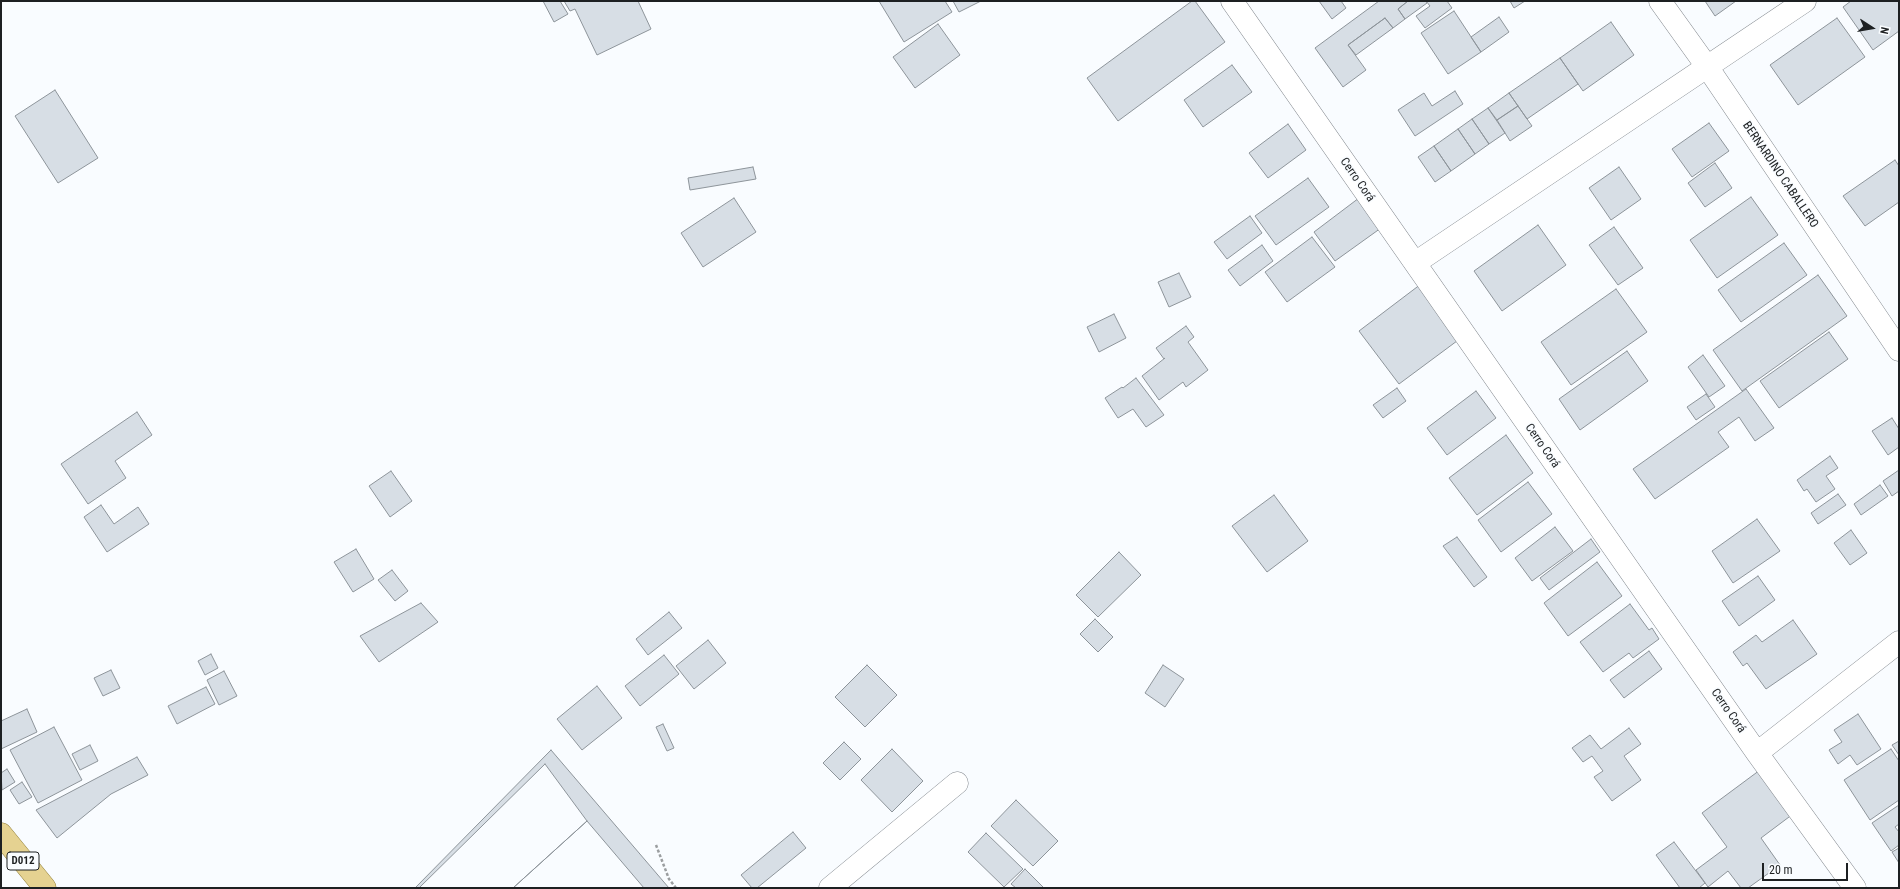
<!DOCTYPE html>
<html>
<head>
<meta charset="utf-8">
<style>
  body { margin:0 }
  #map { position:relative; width:1900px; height:889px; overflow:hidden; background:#f9fcff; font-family:"Roboto Condensed",sans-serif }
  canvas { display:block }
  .frame { position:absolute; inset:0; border:2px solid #1d2022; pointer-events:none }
  .north { position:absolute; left:1852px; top:8px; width:40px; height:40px; -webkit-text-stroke:3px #f9fcff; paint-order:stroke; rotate:102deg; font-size:11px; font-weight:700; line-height:16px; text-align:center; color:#1d2022 }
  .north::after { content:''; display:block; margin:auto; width:14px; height:18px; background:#1d2022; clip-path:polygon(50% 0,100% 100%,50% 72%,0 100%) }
  .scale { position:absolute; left:1762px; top:863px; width:86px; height:18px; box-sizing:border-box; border:2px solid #1d2022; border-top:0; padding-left:5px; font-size:12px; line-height:14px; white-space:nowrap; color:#1d2022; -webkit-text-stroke:3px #f9fcff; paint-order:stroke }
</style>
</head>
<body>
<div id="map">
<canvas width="1900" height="889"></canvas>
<div class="frame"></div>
<div class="north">N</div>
<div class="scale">20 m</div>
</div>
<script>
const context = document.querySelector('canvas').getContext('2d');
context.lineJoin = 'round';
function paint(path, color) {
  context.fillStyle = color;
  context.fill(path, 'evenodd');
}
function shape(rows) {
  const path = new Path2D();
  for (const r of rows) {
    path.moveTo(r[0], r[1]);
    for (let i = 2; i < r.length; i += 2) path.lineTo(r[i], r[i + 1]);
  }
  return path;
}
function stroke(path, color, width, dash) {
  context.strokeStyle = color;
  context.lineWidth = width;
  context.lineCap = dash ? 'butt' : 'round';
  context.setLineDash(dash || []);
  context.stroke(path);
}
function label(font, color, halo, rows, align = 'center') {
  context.font = font + ' "Roboto Condensed",sans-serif';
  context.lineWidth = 3;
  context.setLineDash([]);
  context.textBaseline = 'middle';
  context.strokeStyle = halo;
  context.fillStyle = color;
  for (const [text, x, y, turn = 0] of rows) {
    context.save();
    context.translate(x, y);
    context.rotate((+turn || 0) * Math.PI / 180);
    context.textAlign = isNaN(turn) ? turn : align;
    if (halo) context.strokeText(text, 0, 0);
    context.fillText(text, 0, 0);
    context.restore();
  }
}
const building = shape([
  [543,1,560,1,568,14,554,22,543,1],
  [564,1,638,1,651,29,597,55,575,9,570,11,564,1],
  [879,1,945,1,952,12,904,42,879,1],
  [953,1,981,1,959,12,953,1],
  [1192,1,1195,1,1225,42,1118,121,1087,78,1192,1],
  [1319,1,1341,1,1346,8,1332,19,1319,1],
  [1379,1,1408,1,1398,9,1405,19,1393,28,1385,18,1348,45,1366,70,1343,87,1315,48,1379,1],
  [1408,1,1426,1,1427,3,1405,19,1398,9,1408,1],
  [1426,1,1447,1,1452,8,1425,28,1416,16,1430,6,1426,1],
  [1510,1,1525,1,1514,8,1510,1],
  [1705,1,1736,1,1715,16,1705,1],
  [1851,1,1899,1,1899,31,1873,50,1843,7,1851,1],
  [1454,11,1481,52,1448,74,1421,33,1454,11],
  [1499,17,1509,32,1481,52,1471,37,1499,17],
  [1385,18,1393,28,1356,55,1348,45,1385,18],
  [1837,18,1865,57,1798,105,1770,65,1837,18],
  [1611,22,1634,55,1583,91,1560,58,1611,22],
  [938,24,960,55,915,88,893,57,938,24],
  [1560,58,1578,84,1527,119,1509,93,1560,58],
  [1232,65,1252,92,1203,127,1184,100,1232,65],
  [55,90,98,158,58,183,15,116,55,90],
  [1455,91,1463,104,1415,136,1398,110,1424,93,1432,106,1455,91],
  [1509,93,1518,106,1497,120,1488,108,1509,93],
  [1518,106,1532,126,1510,141,1497,120,1518,106],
  [1488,108,1505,133,1489,144,1472,119,1488,108],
  [1472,119,1489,144,1475,154,1458,129,1472,119],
  [1709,123,1729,151,1692,177,1672,149,1709,123],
  [1288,124,1306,150,1268,178,1249,153,1288,124],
  [1458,129,1475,154,1451,171,1434,146,1458,129],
  [1434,146,1451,171,1435,182,1418,157,1434,146],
  [1895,160,1899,166,1899,202,1865,226,1843,196,1895,160],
  [1715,163,1732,188,1705,207,1688,183,1715,163],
  [753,167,756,179,690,190,688,178,753,167],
  [1619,167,1641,199,1611,220,1589,188,1619,167],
  [1308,178,1329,207,1276,245,1255,216,1308,178],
  [1751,197,1778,235,1717,278,1690,240,1751,197],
  [734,198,756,232,703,267,681,233,734,198],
  [1359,198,1381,228,1335,261,1314,232,1359,198],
  [1250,216,1262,233,1227,259,1214,242,1250,216],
  [1538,225,1566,265,1502,311,1474,271,1538,225],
  [1614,227,1643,268,1618,285,1589,245,1614,227],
  [1312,237,1335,267,1287,302,1265,272,1312,237],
  [1784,243,1807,275,1741,322,1718,290,1784,243],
  [1262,245,1273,261,1240,286,1228,270,1262,245],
  [1179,273,1191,297,1169,307,1158,282,1179,273],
  [1818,275,1847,316,1742,391,1713,350,1818,275],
  [1421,284,1461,338,1399,384,1359,331,1421,284],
  [1616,289,1647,332,1571,385,1541,342,1616,289],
  [1114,314,1126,338,1099,352,1087,327,1114,314],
  [1186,326,1194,337,1188,342,1208,370,1186,387,1183,382,1159,400,1142,376,1165,358,1164,359,1156,348,1186,326],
  [1829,332,1848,359,1779,408,1760,381,1829,332],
  [1627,351,1648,381,1580,430,1559,399,1627,351],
  [1703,355,1725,386,1709,397,1688,367,1703,355],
  [1136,378,1164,415,1146,427,1133,409,1118,418,1105,398,1122,387,1123,388,1136,378],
  [1397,388,1406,401,1383,418,1373,405,1397,388],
  [1746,389,1774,428,1755,441,1739,417,1718,432,1729,447,1655,499,1633,469,1746,389],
  [1476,391,1496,418,1447,455,1427,428,1476,391],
  [1706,394,1715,407,1696,420,1687,407,1706,394],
  [137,412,152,435,115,461,126,478,88,504,61,464,137,412],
  [1892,418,1899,429,1899,447,1888,455,1872,431,1892,418],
  [1506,435,1533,473,1477,515,1449,478,1506,435],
  [1830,456,1838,468,1826,476,1835,489,1816,502,1807,489,1804,491,1797,480,1830,456],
  [1899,470,1899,491,1892,496,1883,481,1899,470],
  [391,471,412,501,390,517,369,486,391,471],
  [1528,482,1552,514,1501,552,1478,520,1528,482],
  [1880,485,1888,496,1861,515,1854,504,1880,485],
  [1838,494,1846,505,1818,524,1811,513,1838,494],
  [1274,495,1308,541,1267,572,1232,526,1274,495],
  [101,505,114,524,138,507,149,524,107,552,84,517,101,505],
  [1757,519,1780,551,1733,583,1712,551,1757,519],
  [1555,527,1573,551,1532,581,1515,558,1555,527],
  [1851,530,1867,553,1850,565,1834,543,1851,530],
  [1457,537,1487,577,1474,587,1443,546,1457,537],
  [1591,539,1600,552,1549,590,1540,578,1591,539],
  [356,549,374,579,353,592,334,562,356,549],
  [1119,552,1141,575,1098,617,1076,595,1119,552],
  [1597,562,1622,596,1568,636,1544,603,1597,562],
  [392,570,408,591,395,601,378,580,392,570],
  [1758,576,1775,600,1739,626,1722,601,1758,576],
  [421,603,438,622,379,662,360,636,421,603],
  [1630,604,1649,630,1652,628,1659,639,1633,658,1629,653,1603,672,1580,642,1630,604],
  [669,612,682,628,648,655,636,639,669,612],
  [1095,619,1113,637,1098,652,1080,634,1095,619],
  [1793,620,1817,654,1766,689,1747,663,1743,666,1733,652,1756,635,1762,642,1793,620],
  [708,640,726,663,694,689,676,666,708,640],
  [1649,651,1662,669,1624,698,1610,680,1649,651],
  [211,654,218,668,205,675,198,661,211,654],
  [664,655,679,674,640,706,625,686,664,655],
  [867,665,897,695,865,727,835,697,867,665],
  [1163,665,1184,679,1165,707,1145,693,1163,665],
  [111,670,120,688,103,696,94,678,111,670],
  [224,671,237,696,219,705,207,680,224,671],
  [597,686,622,718,582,750,557,719,597,686],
  [206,687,215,704,177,724,168,706,206,687],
  [27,709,37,732,1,749,1,721,27,709],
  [1858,714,1881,749,1857,765,1850,755,1838,764,1829,750,1842,742,1834,730,1858,714],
  [663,724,674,748,667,751,656,727,663,724],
  [54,727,82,780,38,803,10,750,54,727],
  [1629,728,1641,744,1624,756,1641,780,1612,801,1594,777,1603,771,1592,756,1583,762,1572,748,1590,735,1601,749,1629,728],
  [1899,741,1899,755,1892,745,1899,741],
  [844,742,861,759,840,780,823,763,844,742],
  [90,745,98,761,80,770,72,754,90,745],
  [892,749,923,781,892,812,861,780,892,749],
  [1891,749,1899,761,1899,800,1870,820,1844,780,1891,749],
  [551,750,669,888,415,888,551,750],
  [137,757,148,775,111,794,57,838,36,810,137,757],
  [545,764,587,821,513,888,419,888,545,764],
  [7,769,15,782,2,790,1,773,7,769],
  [1760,770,1793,814,1761,838,1780,865,1748,888,1741,888,1728,871,1708,887,1696,870,1727,847,1702,813,1760,770],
  [22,782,32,797,19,804,10,790,22,782],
  [1016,800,1058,841,1033,866,991,826,1016,800],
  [1899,805,1899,824,1895,827,1899,832,1899,845,1891,851,1872,823,1899,805],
  [587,821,644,888,513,888,587,821],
  [793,832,806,848,757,888,752,888,741,875,793,832],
  [986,833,1023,869,1004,887,968,852,986,833],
  [1674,842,1705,883,1699,888,1680,888,1656,855,1674,842],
  [1899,848,1899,863,1892,852,1899,848],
  [1025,869,1044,888,1016,888,1011,884,1025,869]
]);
paint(building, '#d7dee5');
stroke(building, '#8d949a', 1);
const minor = shape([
  [1232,1,1757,753,1855,888],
  [1660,1,1708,68,1899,350],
  [1415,263,1805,1],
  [1757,753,1899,642],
  [830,888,957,783]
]);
const primary = shape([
  [1,834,45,888]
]);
stroke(minor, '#80868c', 23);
stroke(primary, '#93803b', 23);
stroke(shape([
  [656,845,669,879,676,888]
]), '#9b9ea0', 2.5, [3, 2]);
stroke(minor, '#fff', 22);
stroke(primary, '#e5d291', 22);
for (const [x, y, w] of [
  [23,861,32]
]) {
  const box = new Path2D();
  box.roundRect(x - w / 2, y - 9, w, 18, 3);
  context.fillStyle = '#f9fcff';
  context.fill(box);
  stroke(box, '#1d2022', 1);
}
label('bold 11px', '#1d2022', null, [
  ["D012",23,861]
]);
label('12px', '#1d2022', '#f9fcff', [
  ["BERNARDINO CABALLERO",1780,175,56],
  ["Cerro Corá",1357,180,55],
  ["Cerro Corá",1542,446,55],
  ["Cerro Corá",1728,711,55]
]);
</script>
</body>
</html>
